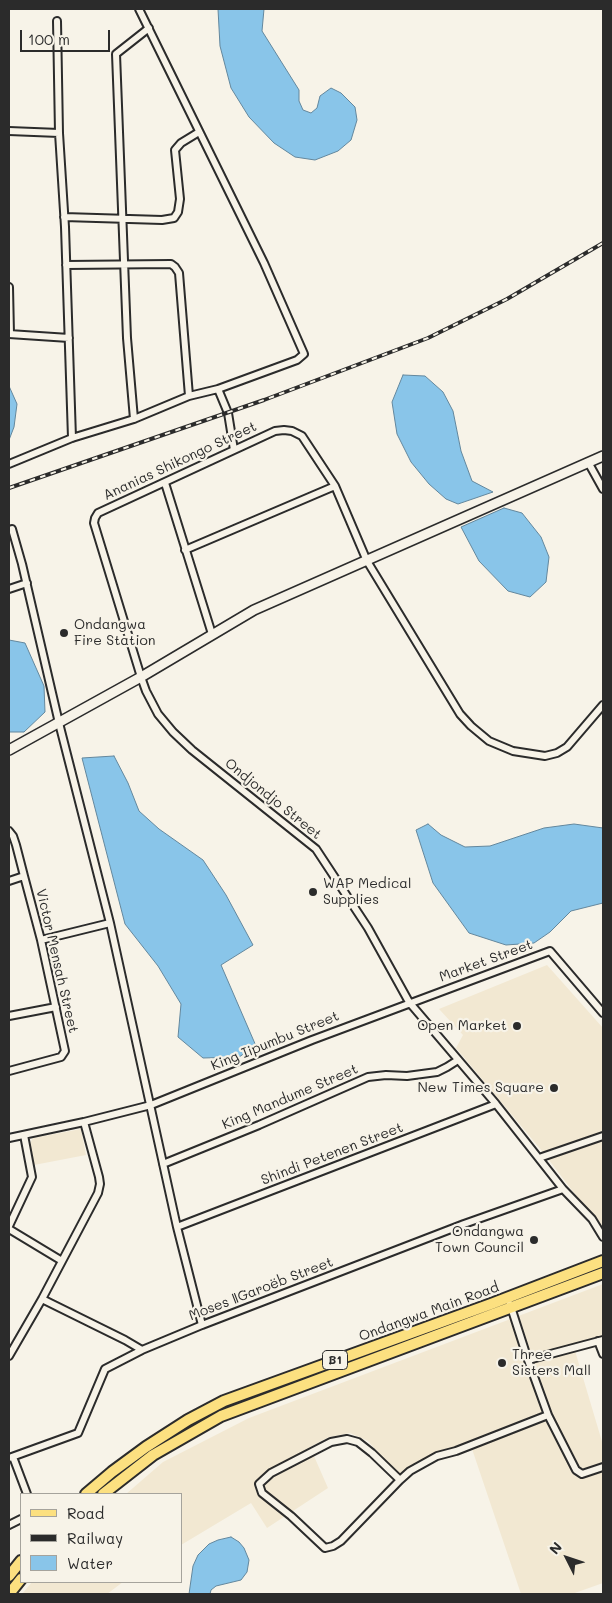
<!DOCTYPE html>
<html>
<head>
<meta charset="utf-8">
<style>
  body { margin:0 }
  #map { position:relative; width:612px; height:1603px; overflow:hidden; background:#f7f3e8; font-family:Mali,sans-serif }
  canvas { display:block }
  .frame { position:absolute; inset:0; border:10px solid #2b2b2b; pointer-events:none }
  .legend { position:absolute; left:20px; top:1493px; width:162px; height:90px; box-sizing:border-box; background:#f7f3e8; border:1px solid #a5a39c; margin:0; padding:6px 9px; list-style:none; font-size:15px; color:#2b2b2b }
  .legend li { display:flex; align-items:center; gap:10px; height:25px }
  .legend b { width:25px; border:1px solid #a5a39c }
  .north { position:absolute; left:542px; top:1533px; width:50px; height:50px; -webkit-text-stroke:4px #f7f3e8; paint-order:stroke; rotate:311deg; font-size:14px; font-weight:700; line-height:20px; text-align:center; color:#2b2b2b }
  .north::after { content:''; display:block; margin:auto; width:18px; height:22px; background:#2b2b2b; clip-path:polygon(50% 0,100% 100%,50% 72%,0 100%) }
  .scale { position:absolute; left:20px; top:30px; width:90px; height:22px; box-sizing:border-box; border:2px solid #2b2b2b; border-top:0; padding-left:6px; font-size:15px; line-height:18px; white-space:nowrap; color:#2b2b2b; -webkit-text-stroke:4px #f7f3e8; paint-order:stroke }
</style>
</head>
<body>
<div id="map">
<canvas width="612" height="1603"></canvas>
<div class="frame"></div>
<ul class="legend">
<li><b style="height:6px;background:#fce080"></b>Road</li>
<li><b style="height:6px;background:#2b2b2b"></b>Railway</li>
<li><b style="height:14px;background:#89c5e9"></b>Water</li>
</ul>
<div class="north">N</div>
<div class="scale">100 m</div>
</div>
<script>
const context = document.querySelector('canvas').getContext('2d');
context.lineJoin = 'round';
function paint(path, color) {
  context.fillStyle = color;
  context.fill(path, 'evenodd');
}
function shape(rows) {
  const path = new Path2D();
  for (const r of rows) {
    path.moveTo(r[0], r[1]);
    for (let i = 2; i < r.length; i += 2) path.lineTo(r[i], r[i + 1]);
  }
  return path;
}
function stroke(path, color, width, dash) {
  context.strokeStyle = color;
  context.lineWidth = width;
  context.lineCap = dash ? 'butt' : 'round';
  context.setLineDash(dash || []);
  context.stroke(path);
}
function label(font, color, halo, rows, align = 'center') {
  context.font = font + ' Mali,sans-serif';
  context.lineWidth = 4.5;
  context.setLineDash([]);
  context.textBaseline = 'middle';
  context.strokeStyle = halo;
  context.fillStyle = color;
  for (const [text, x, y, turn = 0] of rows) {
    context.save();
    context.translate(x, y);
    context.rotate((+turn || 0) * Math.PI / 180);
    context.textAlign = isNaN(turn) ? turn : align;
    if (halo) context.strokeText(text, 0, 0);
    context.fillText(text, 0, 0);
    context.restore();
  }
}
paint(shape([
  [547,965,603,1028,603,1231,542,1151,456,1048,463,1035,439,1009],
  [81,1129,86,1155,34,1165,29,1145,33,1138],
  [603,1284,603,1335,573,1344,603,1445,603,1583,572,1594,521,1594,470,1443,431,1456,399,1476,368,1441,350,1433,329,1437,310,1447,328,1488,267,1528,251,1503,181,1545,181,1494,126,1494,163,1462,249,1418],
  [32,1582,123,1582,107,1594,22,1594]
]), '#f2e8d2');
const water = shape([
  [218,9,264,9,262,31,299,90,299,101,303,110,311,113,317,108,320,96,331,88,341,93,355,107,357,120,351,140,338,151,315,160,295,157,274,143,249,117,231,88,220,46,218,9],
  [403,375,425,376,443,392,453,411,461,451,472,481,493,492,458,504,446,499,429,484,411,462,397,434,392,402,403,375],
  [9,386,17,404,14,427,9,440,9,386],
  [504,508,522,513,541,537,549,557,546,582,530,597,508,591,479,561,461,527,504,508],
  [9,640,25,643,44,686,45,712,24,732,9,732,9,640],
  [114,756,128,783,139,811,159,829,203,860,226,895,253,945,221,965,256,1046,239,1057,203,1058,178,1037,181,1004,158,966,125,924,82,758,114,756],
  [428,824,441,835,465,847,490,846,544,828,574,824,603,828,603,903,571,911,550,932,534,943,506,945,469,933,433,883,416,830,428,824],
  [231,1537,239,1542,244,1548,249,1560,247,1572,241,1580,216,1586,211,1590,210,1594,189,1594,193,1566,198,1555,209,1544,218,1540,231,1537]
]);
paint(water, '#89c5e9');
stroke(water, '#63879d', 1);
const street = shape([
  [57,21,59,133,65,227,72,438],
  [9,131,59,133],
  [64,217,162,220,174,218,178,212,180,199,175,150,181,143,199,132],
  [66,265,171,264,175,267,179,273,189,396],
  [9,287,10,334],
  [9,334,69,338],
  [218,389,228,413,234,450],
  [134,419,127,338,116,54,149,28],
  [588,462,603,489],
  [9,464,72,438,134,419,189,396,218,389,297,360,304,354,264,263,139,9],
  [165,483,212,634],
  [9,530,12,529,22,564,59,723,110,923,177,1227,202,1325],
  [185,550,335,486],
  [9,589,27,583],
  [603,705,567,747,557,753,545,756,513,751,489,741,471,726,460,714,367,561,335,486,302,436,292,431,284,430,275,431,98,513,95,518,94,523,141,677,146,691,158,714,173,732,192,750,316,849,368,928,409,1002,496,1104,563,1189,592,1219,603,1237],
  [9,831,13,836,16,845,24,876,9,881],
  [41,940,110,923],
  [9,1016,56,1007],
  [9,1071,61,1057,65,1051,41,940,24,876],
  [9,1138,84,1122,151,1105,312,1040,550,951,603,1013],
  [539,1158,603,1136],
  [163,1164,259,1125,368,1077,386,1075,407,1076,437,1072,447,1067,458,1060],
  [9,1226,32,1177,24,1135],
  [177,1227,496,1104],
  [9,1229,62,1261],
  [42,1299,125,1340,142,1350],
  [510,1304,528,1360,603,1340],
  [598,1341,603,1354],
  [9,1356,42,1299,98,1193,100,1184,99,1177,84,1122],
  [528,1360,548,1415],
  [347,1439,358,1442,372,1453,400,1480,341,1541,333,1546,325,1548,291,1516,262,1493,259,1484,271,1473,331,1442,347,1439],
  [13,1457,27,1494],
  [9,1458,78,1433,105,1369,142,1350,202,1325,464,1224,563,1189],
  [400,1480,410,1471,437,1456,456,1451,548,1415,576,1470,582,1474,603,1467],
  [9,1525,21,1519]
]);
const secondary = shape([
  [9,750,141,677,254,610,603,456]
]);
const primary = shape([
  [86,1494,112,1472,146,1447,188,1420,224,1401,491,1304,603,1261],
  [103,1494,153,1455,221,1416,603,1273],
  [9,1576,21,1561],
  [9,1594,21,1579]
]);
stroke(street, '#2b2b2b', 10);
stroke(secondary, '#2b2b2b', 12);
stroke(primary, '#2b2b2b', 14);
stroke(street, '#f7f3e8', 6);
stroke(secondary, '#f7f3e8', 9);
stroke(primary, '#fce080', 10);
const rail = shape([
  [9,488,264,400,428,338,507,299,603,243]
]);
stroke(rail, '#2b2b2b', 4);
stroke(rail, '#f7f3e8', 2, [5.5]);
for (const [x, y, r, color] of [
  [64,633,5,"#2b2b2b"],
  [313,892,5,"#2b2b2b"],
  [517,1026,5,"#2b2b2b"],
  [554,1088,5,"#2b2b2b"],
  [534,1240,5,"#2b2b2b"],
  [502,1363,5,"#2b2b2b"]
]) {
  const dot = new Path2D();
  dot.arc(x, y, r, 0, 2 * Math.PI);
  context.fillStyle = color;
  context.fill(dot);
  stroke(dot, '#f7f3e8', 2);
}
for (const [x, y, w] of [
  [335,1360,25]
]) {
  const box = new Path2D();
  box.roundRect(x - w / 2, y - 9.5, w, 19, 4);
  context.fillStyle = '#f7f3e8';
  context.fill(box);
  stroke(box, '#2b2b2b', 1);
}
label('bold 12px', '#2b2b2b', null, [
  ["B1",335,1360]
]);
label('14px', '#2b2b2b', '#f7f3e8', [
  ["Ananias Shikongo Street",180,461,-25],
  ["Ondjondjo Street",273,799,39],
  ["Victor Mensah Street",57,961,77],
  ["Market Street",486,961,-20],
  ["King Iipumbu Street",275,1041,-22],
  ["King Mandume Street",290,1097,-23],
  ["Shindi Petenen Street",332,1154,-21],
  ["Moses ǁGaroëb Street",261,1289,-21],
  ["Ondangwa Main Road",429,1312,-20]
]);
label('14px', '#2b2b2b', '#f7f3e8', [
  ["Ondangwa",74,625],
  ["Fire Station",74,641],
  ["WAP Medical",323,884],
  ["Supplies",323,900],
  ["Open Market",507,1026,"right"],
  ["New Times Square",544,1088,"right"],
  ["Ondangwa",524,1232,"right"],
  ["Town Council",524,1248,"right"],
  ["Three",512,1355],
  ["Sisters Mall",512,1371]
], 'left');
</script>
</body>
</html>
